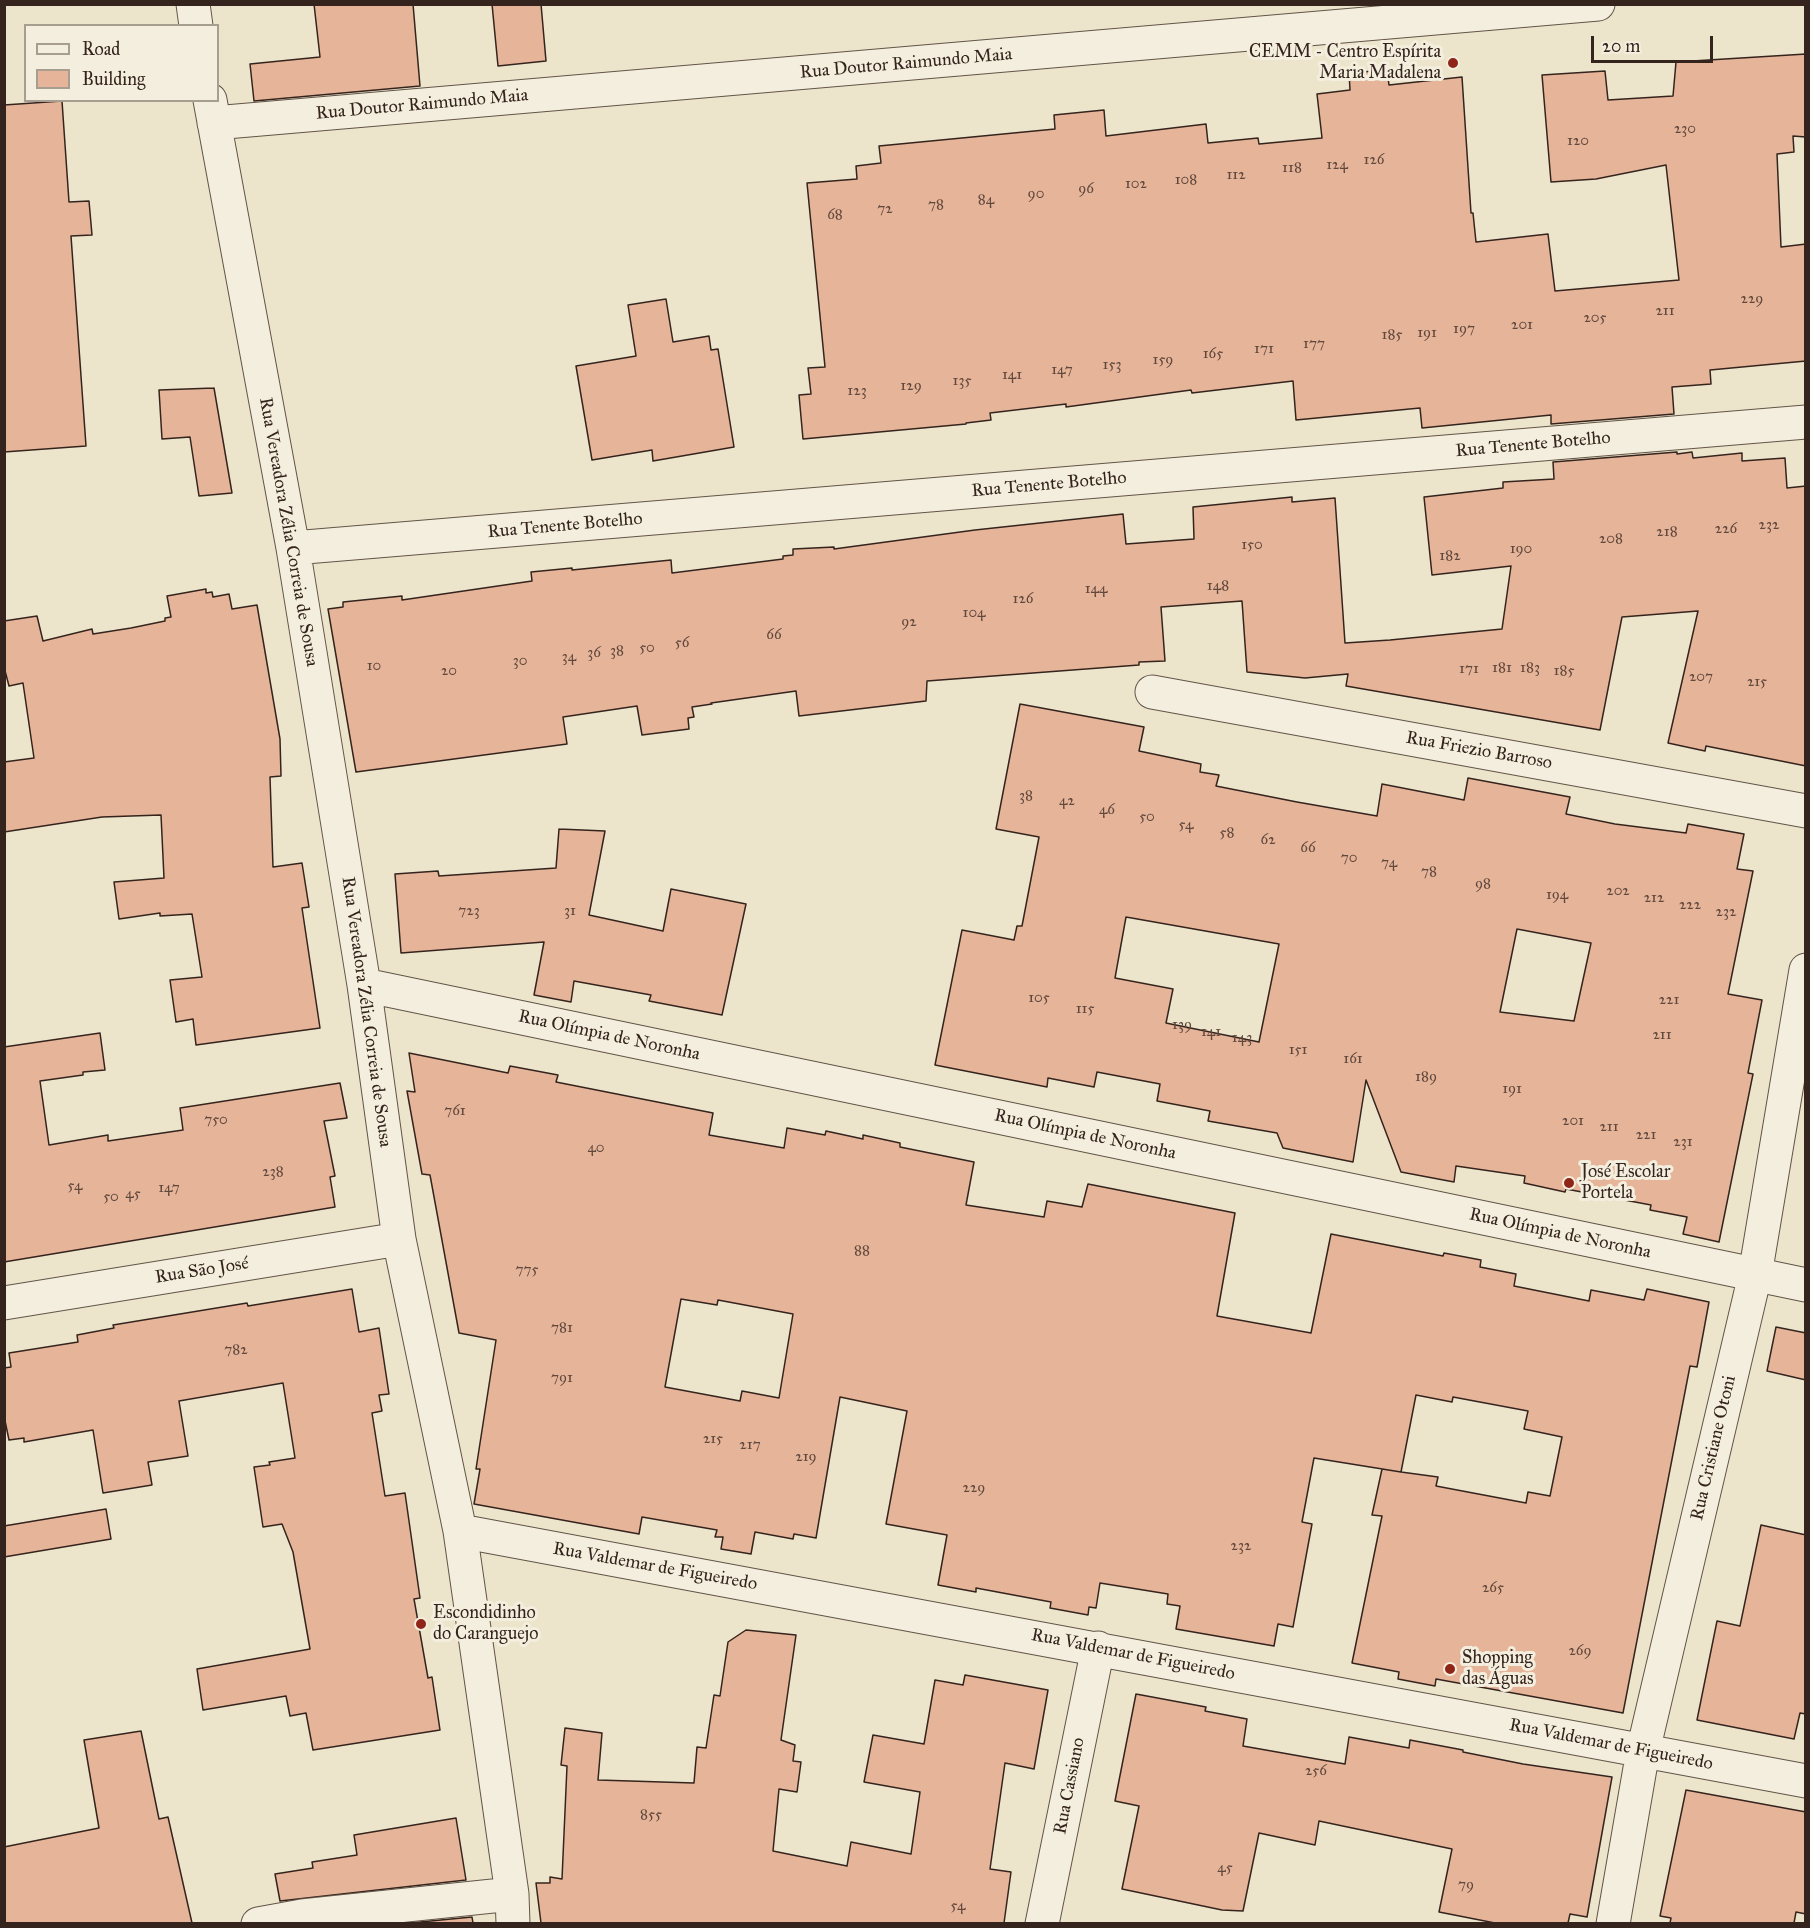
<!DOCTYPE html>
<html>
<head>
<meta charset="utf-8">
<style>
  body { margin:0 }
  #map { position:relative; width:1810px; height:1928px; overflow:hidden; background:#ece5cb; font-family:"IM FELL Great Primer",serif }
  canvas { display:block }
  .frame { position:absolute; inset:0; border:6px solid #35241d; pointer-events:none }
  .legend { position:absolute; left:24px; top:24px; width:195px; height:78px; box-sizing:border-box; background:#f3eedd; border:2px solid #a79d90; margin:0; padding:8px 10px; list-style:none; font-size:18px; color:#35241d }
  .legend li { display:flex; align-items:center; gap:12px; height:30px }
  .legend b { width:30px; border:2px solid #a79d90 }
  .scale { position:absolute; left:1591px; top:36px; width:122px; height:27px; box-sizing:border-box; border:3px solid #35241d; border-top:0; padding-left:8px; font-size:18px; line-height:21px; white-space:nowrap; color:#35241d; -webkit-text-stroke:4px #f3eedd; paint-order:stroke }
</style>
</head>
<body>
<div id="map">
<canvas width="1810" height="1928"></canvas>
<div class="frame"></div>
<ul class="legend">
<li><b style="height:8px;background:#f3eedd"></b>Road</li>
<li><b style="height:16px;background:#e6b499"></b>Building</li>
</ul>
<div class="scale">20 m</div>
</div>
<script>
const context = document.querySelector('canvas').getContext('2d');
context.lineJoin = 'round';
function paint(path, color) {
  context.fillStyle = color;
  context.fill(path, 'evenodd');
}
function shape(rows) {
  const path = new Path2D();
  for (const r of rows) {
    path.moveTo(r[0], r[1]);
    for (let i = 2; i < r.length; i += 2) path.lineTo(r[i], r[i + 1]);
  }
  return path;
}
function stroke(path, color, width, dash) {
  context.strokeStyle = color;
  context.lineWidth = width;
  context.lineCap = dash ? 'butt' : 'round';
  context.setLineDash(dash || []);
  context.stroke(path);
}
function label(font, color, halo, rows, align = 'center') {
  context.font = font + ' "IM FELL Great Primer",serif';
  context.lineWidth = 6;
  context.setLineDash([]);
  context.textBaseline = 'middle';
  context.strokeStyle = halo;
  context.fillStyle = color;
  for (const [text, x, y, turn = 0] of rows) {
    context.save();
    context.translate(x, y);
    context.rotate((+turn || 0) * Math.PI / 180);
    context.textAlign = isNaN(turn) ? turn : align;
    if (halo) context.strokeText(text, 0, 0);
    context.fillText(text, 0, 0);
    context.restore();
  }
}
const building = shape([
  [314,4,413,4,420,86,254,101,250,64,320,57,314,4],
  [492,4,541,4,546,61,498,66,492,4],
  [1806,54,1806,137,1793,136,1794,152,1777,154,1781,247,1806,244,1806,361,1710,370,1711,384,1672,387,1674,414,1551,424,1551,415,1422,428,1420,408,1296,420,1293,381,1192,393,1191,390,1066,407,1066,404,990,413,991,420,966,423,966,424,803,439,799,395,811,394,808,368,825,367,807,183,857,179,856,166,881,163,879,146,1055,129,1054,115,1104,110,1106,136,1206,124,1208,143,1258,138,1259,144,1322,138,1317,94,1350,90,1349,73,1387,70,1389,85,1462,77,1471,213,1473,213,1476,242,1548,234,1555,291,1679,280,1666,165,1596,179,1551,182,1542,75,1605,71,1608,100,1673,96,1676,62,1806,54],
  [62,101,69,202,89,201,92,235,71,236,86,446,4,452,4,105,62,101],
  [666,299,673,342,709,336,711,350,718,349,734,447,653,461,652,450,592,460,576,366,636,356,628,305,666,299],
  [214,388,232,493,199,496,190,437,162,439,159,390,214,388],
  [1677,452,1677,454,1692,452,1693,458,1742,453,1742,461,1785,458,1787,488,1806,486,1806,766,1706,746,1705,751,1668,743,1698,611,1622,617,1600,730,1346,686,1348,674,1305,678,1247,672,1242,601,1161,607,1165,661,1139,662,1139,665,927,681,926,701,799,716,796,691,711,703,712,704,692,707,694,717,688,718,689,729,642,735,637,706,563,717,567,744,356,772,328,609,343,607,343,602,402,596,402,600,532,581,531,572,572,568,572,570,671,560,672,573,783,559,783,556,793,555,793,549,834,547,834,549,975,530,1123,514,1126,544,1194,539,1193,507,1292,497,1292,502,1335,498,1345,643,1390,640,1502,629,1511,566,1432,575,1424,497,1503,488,1503,482,1554,479,1553,462,1677,452],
  [206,589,206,593,212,592,213,597,229,594,232,609,257,605,280,739,281,776,270,777,273,867,302,863,309,907,302,908,320,1028,196,1045,193,1019,176,1022,170,980,202,977,192,914,160,916,160,913,119,919,114,882,164,878,161,815,102,817,4,832,4,762,34,758,23,683,9,686,4,667,4,621,37,616,43,641,92,629,93,634,131,628,165,621,165,618,171,617,167,596,206,589],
  [1020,704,1144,727,1139,751,1201,764,1200,772,1219,775,1216,786,1297,802,1377,816,1382,784,1464,800,1468,778,1570,797,1566,814,1615,824,1686,833,1688,824,1744,834,1737,869,1753,871,1728,994,1762,1000,1748,1073,1753,1074,1719,1242,1683,1234,1687,1217,1650,1210,1651,1205,1566,1189,1565,1192,1524,1183,1525,1176,1456,1166,1454,1182,1401,1172,1366,1080,1353,1162,1283,1148,1277,1133,1208,1121,1210,1111,1157,1101,1160,1084,1097,1072,1094,1087,1048,1078,1047,1087,935,1065,962,930,1014,940,1017,926,1022,926,1039,837,996,829,1020,704],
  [1126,917,1279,944,1259,1042,1166,1023,1173,989,1115,978,1126,917],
  [1517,929,1591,943,1574,1021,1500,1012,1517,929],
  [559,829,605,831,589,915,663,931,671,889,746,904,722,1015,649,1001,651,995,574,981,571,1002,534,995,544,942,401,953,395,874,438,871,439,876,556,868,559,829],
  [100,1033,105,1070,83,1072,83,1075,40,1081,49,1145,108,1135,108,1141,183,1130,180,1108,340,1083,347,1118,324,1121,335,1176,330,1177,335,1207,4,1262,4,1047,100,1033],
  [409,1053,508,1073,510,1066,558,1075,556,1082,713,1113,709,1135,784,1148,787,1128,825,1135,826,1131,863,1139,863,1135,900,1143,900,1147,974,1162,966,1205,1044,1217,1047,1201,1082,1207,1088,1184,1235,1213,1217,1316,1311,1333,1331,1234,1443,1256,1444,1253,1481,1260,1480,1267,1516,1274,1514,1286,1589,1301,1591,1290,1644,1300,1647,1289,1709,1302,1697,1367,1690,1366,1623,1713,1436,1679,1435,1686,1398,1679,1399,1672,1352,1663,1382,1516,1372,1515,1382,1469,1401,1472,1314,1458,1302,1522,1312,1524,1293,1627,1278,1624,1274,1646,1176,1629,1180,1606,1167,1604,1168,1594,1100,1583,1096,1608,1089,1607,1088,1615,1050,1608,1051,1602,976,1588,976,1592,938,1585,947,1535,886,1524,907,1411,840,1397,816,1538,794,1534,793,1539,755,1532,751,1554,721,1549,723,1537,715,1537,717,1530,642,1517,639,1534,474,1504,480,1469,476,1469,496,1340,459,1333,430,1175,422,1174,407,1091,415,1092,409,1053],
  [681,1299,717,1305,718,1300,793,1314,779,1398,742,1391,740,1401,665,1387,681,1299],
  [1416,1395,1452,1402,1453,1397,1528,1411,1524,1429,1562,1437,1550,1496,1528,1492,1526,1503,1436,1486,1438,1477,1401,1472,1416,1395],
  [352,1289,359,1332,379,1328,389,1394,379,1395,382,1411,372,1413,385,1496,405,1493,420,1598,414,1599,428,1678,432,1677,440,1730,313,1750,306,1713,290,1716,286,1696,203,1710,197,1669,310,1649,293,1552,282,1524,263,1527,254,1467,270,1465,269,1462,295,1458,283,1383,179,1401,188,1456,148,1462,152,1485,103,1493,93,1430,24,1442,24,1438,9,1440,4,1416,4,1368,11,1367,9,1353,78,1342,77,1335,114,1328,113,1325,247,1303,248,1306,352,1289],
  [1776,1327,1806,1333,1806,1380,1767,1371,1776,1327],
  [106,1509,111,1539,4,1557,4,1526,106,1509],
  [1761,1525,1806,1535,1806,1714,1800,1713,1794,1739,1697,1720,1717,1621,1740,1626,1761,1525],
  [746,1630,796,1635,781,1740,795,1745,793,1761,801,1762,797,1792,779,1789,773,1851,847,1866,851,1842,911,1854,920,1792,864,1782,873,1735,924,1744,935,1680,963,1685,965,1675,1048,1690,1034,1769,1005,1763,990,1869,1011,1872,1004,1923,541,1923,536,1883,550,1883,550,1877,562,1879,567,1766,561,1765,565,1728,602,1733,598,1780,694,1783,697,1747,706,1748,714,1695,720,1696,728,1642,746,1630],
  [1136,1694,1206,1707,1205,1711,1247,1719,1243,1746,1345,1764,1349,1737,1409,1748,1410,1740,1463,1750,1463,1752,1523,1764,1612,1777,1587,1917,1570,1914,1568,1923,1495,1923,1439,1912,1452,1849,1319,1821,1315,1845,1259,1833,1243,1911,1222,1910,1122,1889,1139,1806,1115,1801,1136,1694],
  [141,1731,159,1819,168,1817,192,1923,4,1923,4,1847,99,1828,84,1740,141,1731],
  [1686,1790,1806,1812,1806,1914,1796,1912,1794,1923,1670,1923,1671,1918,1660,1916,1686,1790],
  [456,1818,466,1880,280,1901,275,1874,313,1868,312,1862,357,1855,354,1835,456,1818],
  [472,1917,473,1923,410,1923,472,1917]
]);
paint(building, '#e6b499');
stroke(building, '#35241d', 1.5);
const minor = shape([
  [193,4,196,26],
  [210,100,293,548,364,985,399,1239,460,1531,512,1894,513,1924],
  [214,123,1598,4],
  [293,548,1806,422],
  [1152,692,1806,811],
  [364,985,1806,1285],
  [4,1303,399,1239],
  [460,1531,1806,1781],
  [258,1924,302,1916,512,1894],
  [1042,1924,1098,1648],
  [1613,1924,1643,1751,1755,1275,1806,970]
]);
stroke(minor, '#635448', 35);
stroke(minor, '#f3eedd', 33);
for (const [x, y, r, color] of [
  [1453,63,6,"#8f2418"],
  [1569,1183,6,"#8f2418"],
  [421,1624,6,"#8f2418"],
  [1450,1669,6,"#8f2418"]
]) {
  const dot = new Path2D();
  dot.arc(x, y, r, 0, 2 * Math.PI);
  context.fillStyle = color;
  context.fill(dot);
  stroke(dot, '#f3eedd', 2);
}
label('15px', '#61483c', null, [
  ["230",1685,129],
  ["120",1578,141],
  ["126",1374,160],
  ["124",1337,165],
  ["118",1292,168],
  ["112",1236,175],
  ["108",1186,180],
  ["102",1136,184],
  ["96",1086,189],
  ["90",1036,194],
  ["84",986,200],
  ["78",936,205],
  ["72",885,209],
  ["68",835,215],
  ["229",1752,299],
  ["211",1665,311],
  ["205",1595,318],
  ["201",1522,325],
  ["197",1464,329],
  ["191",1427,333],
  ["185",1392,335],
  ["177",1314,344],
  ["171",1264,349],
  ["165",1213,354],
  ["159",1163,360],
  ["153",1112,365],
  ["147",1062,370],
  ["141",1012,375],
  ["135",962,381],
  ["129",911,386],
  ["123",857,391],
  ["232",1769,525],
  ["226",1726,529],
  ["218",1667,532],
  ["208",1611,539],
  ["150",1252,545],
  ["190",1521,549],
  ["182",1450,556],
  ["148",1218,586],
  ["144",1096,589],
  ["126",1023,599],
  ["104",974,613],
  ["92",909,622],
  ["66",774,635],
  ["56",682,643],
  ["50",647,648],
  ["38",617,651],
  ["36",594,653],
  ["34",569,657],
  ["30",520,661],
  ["10",374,666],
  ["181",1502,668],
  ["183",1530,668],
  ["171",1469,669],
  ["20",449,671],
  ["185",1564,671],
  ["207",1701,677],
  ["215",1757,682],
  ["38",1026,796],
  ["42",1067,801],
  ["46",1107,810],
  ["50",1147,817],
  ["54",1186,825],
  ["58",1227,833],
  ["62",1268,840],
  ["66",1308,848],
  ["70",1349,858],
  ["74",1389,863],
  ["78",1429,872],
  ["98",1483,884],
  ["202",1618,891],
  ["194",1557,895],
  ["212",1654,898],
  ["222",1690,905],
  ["723",469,911],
  ["31",570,911],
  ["232",1726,912],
  ["105",1039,998],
  ["221",1669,1000],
  ["115",1085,1009],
  ["139",1182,1025],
  ["141",1211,1032],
  ["211",1662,1035],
  ["143",1242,1038],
  ["151",1298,1050],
  ["161",1353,1059],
  ["189",1426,1077],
  ["191",1512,1089],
  ["761",455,1111],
  ["750",216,1120],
  ["201",1573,1121],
  ["211",1609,1127],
  ["221",1646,1135],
  ["231",1683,1142],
  ["40",596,1148],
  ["238",273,1172],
  ["54",75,1186],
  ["147",169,1188],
  ["45",133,1194],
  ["50",111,1197],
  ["88",862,1251],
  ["775",527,1270],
  ["781",562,1328],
  ["782",236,1350],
  ["791",562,1378],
  ["215",713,1439],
  ["217",750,1445],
  ["219",806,1457],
  ["229",974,1488],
  ["232",1241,1546],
  ["265",1493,1588],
  ["269",1580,1651],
  ["256",1316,1771],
  ["855",651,1815],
  ["45",1225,1868],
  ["79",1466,1885],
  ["54",958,1906]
]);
label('18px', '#35241d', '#f3eedd', [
  ["CEMM - Centro Espírita",1441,53,"right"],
  ["Maria Madalena",1441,74,"right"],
  ["José Escolar",1581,1173],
  ["Portela",1581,1194],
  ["Escondidinho",433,1614],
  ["do Caranguejo",433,1635],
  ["Shopping",1462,1659],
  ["das Águas",1462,1680]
], 'left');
label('18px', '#35241d', '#f3eedd', [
  ["Rua Doutor Raimundo Maia",906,64,-5],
  ["Rua Doutor Raimundo Maia",422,105,-5],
  ["Rua Tenente Botelho",1533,445,-5],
  ["Rua Tenente Botelho",1049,485,-5],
  ["Rua Tenente Botelho",565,526,-5],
  ["Rua Vereadora Zélia Correia de Sousa",288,532,80],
  ["Rua Friezio Barroso",1479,751,10],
  ["Rua Vereadora Zélia Correia de Sousa",366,1012,82],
  ["Rua Olímpia de Noronha",609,1036,12],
  ["Rua Olímpia de Noronha",1085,1135,12],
  ["Rua Olímpia de Noronha",1560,1234,12],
  ["Rua São José",202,1271,-9],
  ["Rua Cristiane Otoni",1714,1448,-77],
  ["Rua Valdemar de Figueiredo",655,1567,10],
  ["Rua Valdemar de Figueiredo",1133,1655,11],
  ["Rua Valdemar de Figueiredo",1611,1745,11],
  ["Rua Cassiano",1070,1786,-79]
]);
</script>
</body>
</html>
